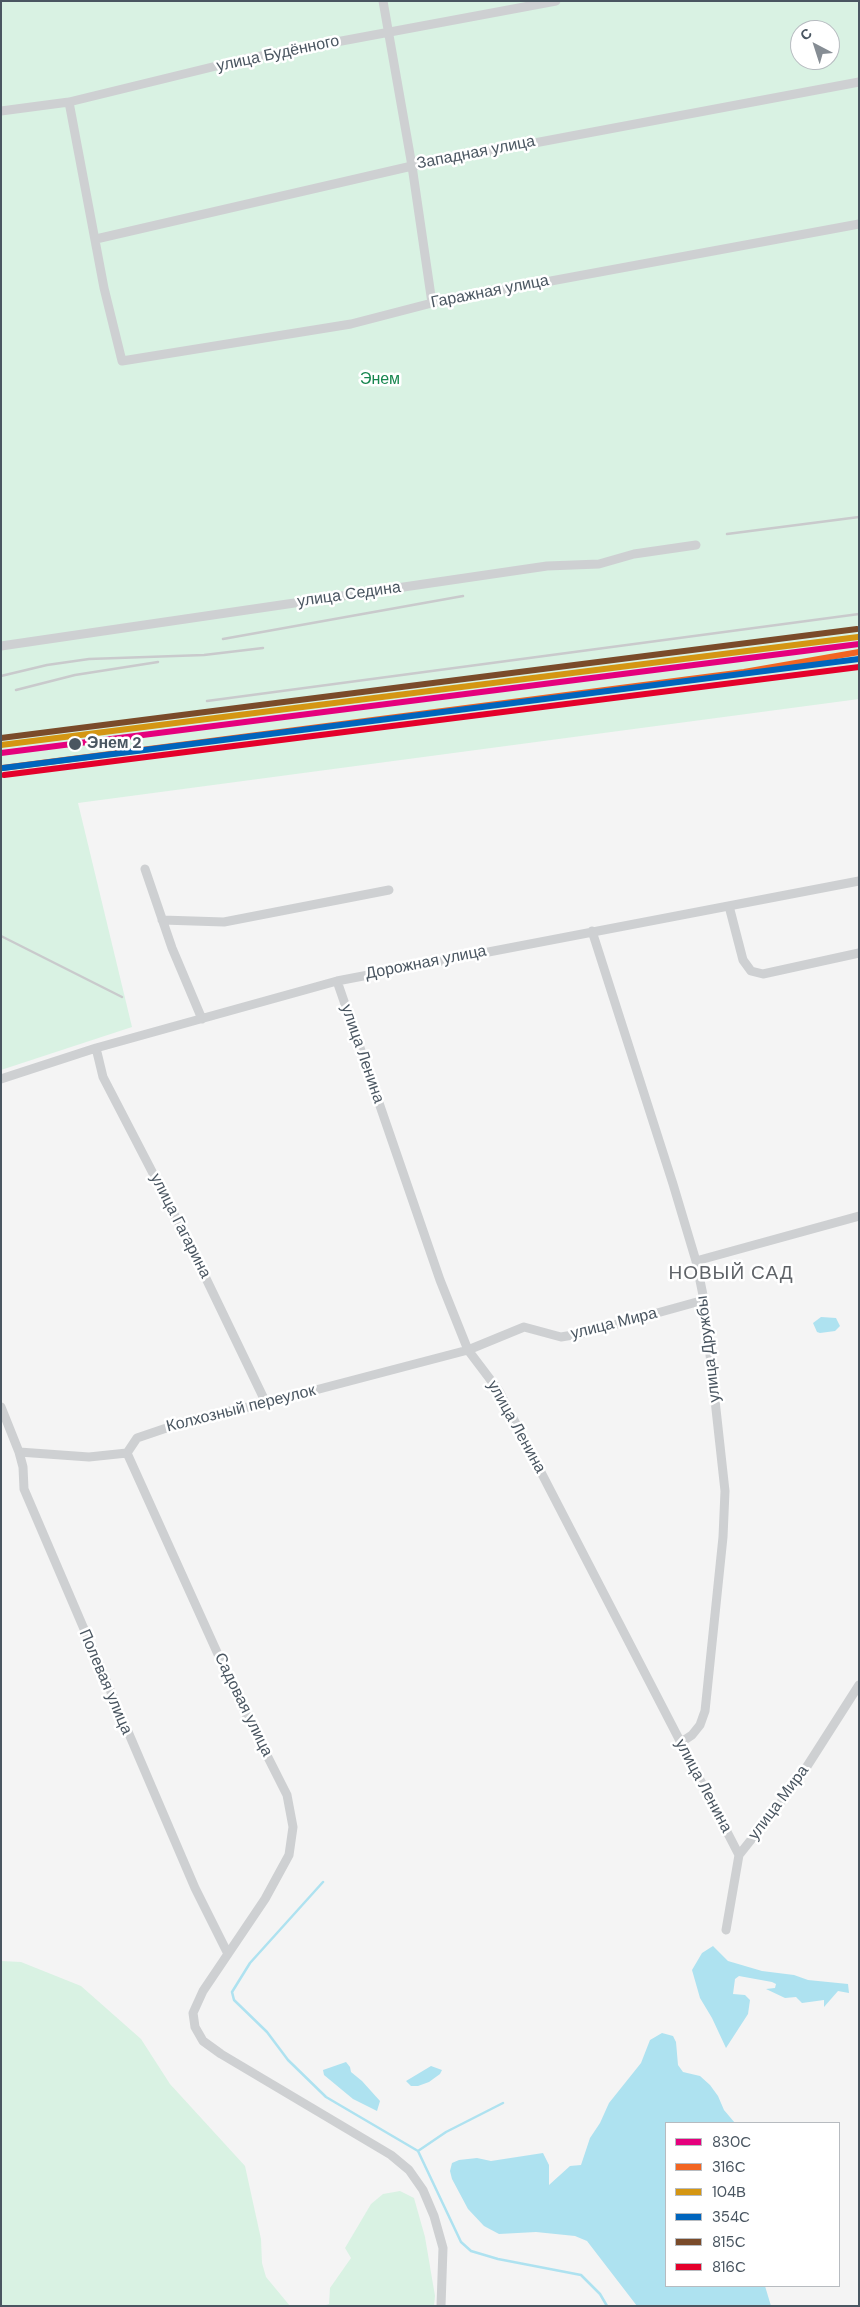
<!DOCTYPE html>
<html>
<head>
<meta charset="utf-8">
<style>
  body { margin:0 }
  #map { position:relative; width:860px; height:2307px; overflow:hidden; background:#f4f4f4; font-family:"DM Sans",sans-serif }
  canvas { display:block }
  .frame { position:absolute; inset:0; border:2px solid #4a5661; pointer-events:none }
  .legend { position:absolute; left:665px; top:2122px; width:175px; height:165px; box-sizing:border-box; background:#fff; border:1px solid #b7bbc0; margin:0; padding:6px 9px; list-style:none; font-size:15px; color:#4a5661 }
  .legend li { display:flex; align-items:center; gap:10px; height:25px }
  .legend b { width:25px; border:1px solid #b7bbc0 }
  .north { position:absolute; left:790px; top:20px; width:50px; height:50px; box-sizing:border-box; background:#fff; border:1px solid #b7bbc0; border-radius:50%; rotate:320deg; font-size:14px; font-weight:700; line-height:20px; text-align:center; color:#4a5661 }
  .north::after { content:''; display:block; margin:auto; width:18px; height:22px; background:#868d94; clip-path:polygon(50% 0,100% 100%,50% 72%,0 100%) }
</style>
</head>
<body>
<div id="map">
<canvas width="860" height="2307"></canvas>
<div class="frame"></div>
<ul class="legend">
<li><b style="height:6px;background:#e5007d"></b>830С</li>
<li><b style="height:6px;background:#f26522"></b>316С</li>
<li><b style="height:6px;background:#d49613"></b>104В</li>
<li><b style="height:6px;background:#0065bd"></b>354С</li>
<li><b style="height:6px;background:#7a4b2a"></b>815С</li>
<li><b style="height:6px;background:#e4002b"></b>816С</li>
</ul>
<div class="north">С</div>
</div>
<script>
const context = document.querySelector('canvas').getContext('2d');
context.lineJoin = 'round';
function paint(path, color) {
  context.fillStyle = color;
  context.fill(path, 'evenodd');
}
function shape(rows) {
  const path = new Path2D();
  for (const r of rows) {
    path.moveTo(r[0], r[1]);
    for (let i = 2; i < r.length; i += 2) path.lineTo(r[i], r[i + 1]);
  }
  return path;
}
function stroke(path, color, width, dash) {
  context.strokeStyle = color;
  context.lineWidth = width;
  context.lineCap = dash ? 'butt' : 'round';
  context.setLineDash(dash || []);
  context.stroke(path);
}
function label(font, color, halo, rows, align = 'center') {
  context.font = font + ' "DM Sans",sans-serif';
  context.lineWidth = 5;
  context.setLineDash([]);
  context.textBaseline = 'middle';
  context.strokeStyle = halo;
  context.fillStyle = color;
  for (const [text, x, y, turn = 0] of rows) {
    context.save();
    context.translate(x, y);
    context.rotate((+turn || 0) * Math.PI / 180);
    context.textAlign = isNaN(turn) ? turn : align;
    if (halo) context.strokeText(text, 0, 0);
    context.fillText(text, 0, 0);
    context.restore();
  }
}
paint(shape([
  [1,1,859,1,859,699,78,803,132,1027,1,1070],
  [800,30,830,30,830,60,800,60],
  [1,1961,21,1962,81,1986,141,2039,170,2084,245,2166,261,2239,262,2263,266,2277,290,2306,1,2306],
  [400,2191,414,2198,425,2237,435,2296,434,2306,323,2306,329,2304,330,2288,351,2258,345,2248,371,2204,383,2194]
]), '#d9f2e3');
paint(shape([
  [821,1317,836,1318,840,1326,835,1331,820,1333,817,1332,813,1323],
  [713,1946,728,1961,762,1971,794,1975,808,1980,848,1984,849,1993,838,1991,824,2007,824,2000,802,2003,796,1997,785,1998,766,1989,775,1988,776,1984,772,1982,739,1976,735,1979,733,1994,745,1995,750,2000,748,2014,726,2048,712,2018,700,1998,692,1970,702,1953],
  [662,2033,673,2036,676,2042,678,2065,683,2072,700,2076,710,2085,718,2096,724,2110,735,2123,666,2123,666,2286,765,2286,771,2306,637,2306,587,2241,575,2236,536,2232,499,2234,484,2226,468,2209,452,2179,450,2171,452,2163,459,2160,477,2158,491,2161,543,2153,549,2165,549,2185,570,2166,581,2165,590,2138,600,2123,609,2103,641,2063,650,2040],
  [346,2062,350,2067,351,2072,362,2081,380,2101,377,2111,353,2099,324,2075,323,2070],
  [431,2066,442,2070,440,2074,429,2082,418,2086,411,2086,406,2081]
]), '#aee2f0');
stroke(shape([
  [323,1882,250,1963,232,1992,234,2000,267,2032,288,2060,326,2097,418,2151,446,2132,503,2103],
  [418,2151,461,2242,471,2251,498,2259,581,2275,600,2294,607,2306]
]), '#aee2f0', 2.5);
stroke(shape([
  [383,1,412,166,432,303],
  [69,102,104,288,122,361,351,324,432,303,859,224],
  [1,111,69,102,245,59,556,1],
  [96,239,412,166,859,82],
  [1,646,547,566,599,564,634,554,696,545],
  [145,869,172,948,202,1019],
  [729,906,743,960,751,971,763,974,859,953],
  [162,920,224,922,389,890],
  [592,931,673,1184,696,1261,704,1300,725,1491,723,1537,705,1711,700,1725,692,1735,680,1743],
  [337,981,440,1280,468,1350,499,1391,739,1855],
  [96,1048,103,1077,187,1239,266,1403],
  [1,1079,96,1048,337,981,859,881],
  [696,1261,859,1216],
  [1,1407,19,1452,23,1467,24,1489,195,1888,227,1952],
  [19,1452,89,1457,127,1453,137,1438,190,1420,266,1403,468,1350,524,1327,561,1337,585,1333,704,1300],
  [127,1453,235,1692,287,1795,293,1827,289,1855,265,1899,203,1991,193,2013,195,2027,203,2041,221,2054,391,2155,409,2170,423,2190,434,2216,443,2248,441,2306],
  [726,1930,739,1855,797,1782,859,1685]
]), '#ced0d2', 9);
stroke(shape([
  [727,534,859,517],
  [223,639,463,596],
  [1,676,47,665,89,659,204,655,263,648],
  [16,690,75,675,158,662],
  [207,701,859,614],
  [1,936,122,997]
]), '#c9cacc', 2.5);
stroke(shape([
  [1,753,859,644]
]), '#e5007d', 6);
stroke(shape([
  [2,768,744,672,859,652]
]), '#f26522', 6);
stroke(shape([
  [1,745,858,637]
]), '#d49613', 6);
stroke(shape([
  [3,768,859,659]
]), '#0065bd', 6);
stroke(shape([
  [1,738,857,629]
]), '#7a4b2a', 6);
stroke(shape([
  [4,775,859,667]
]), '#e4002b', 6);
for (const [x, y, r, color] of [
  [75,744,7,"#4a5661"]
]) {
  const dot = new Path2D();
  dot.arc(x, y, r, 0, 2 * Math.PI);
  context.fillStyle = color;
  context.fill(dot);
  stroke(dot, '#fff', 2);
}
label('16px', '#4a5661', '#fff', [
  ["улица Будённого",278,54,-12],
  ["Западная улица",476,153,-11],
  ["Гаражная улица",490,292,-11],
  ["улица Седина",349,595,-8],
  ["Дорожная улица",426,963,-11],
  ["улица Ленина",362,1054,71],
  ["улица Гагарина",180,1226,63],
  ["улица Мира",614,1324,-14],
  ["улица Дружбы",709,1349,-97],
  ["Колхозный переулок",241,1409,-14],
  ["улица Ленина",516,1427,61],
  ["Полевая улица",105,1682,67],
  ["Садовая улица",243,1705,64],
  ["улица Ленина",703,1786,62],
  ["улица Мира",779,1803,-53]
]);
label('16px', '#17864f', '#fff', [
  ["Энем",380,380]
]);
label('bold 16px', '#4a5661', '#fff', [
  ["Энем 2",87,744]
], 'left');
context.letterSpacing = '1px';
label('19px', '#5f6368', '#fff', [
  ["НОВЫЙ САД",731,1274]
]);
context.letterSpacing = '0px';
</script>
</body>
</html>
